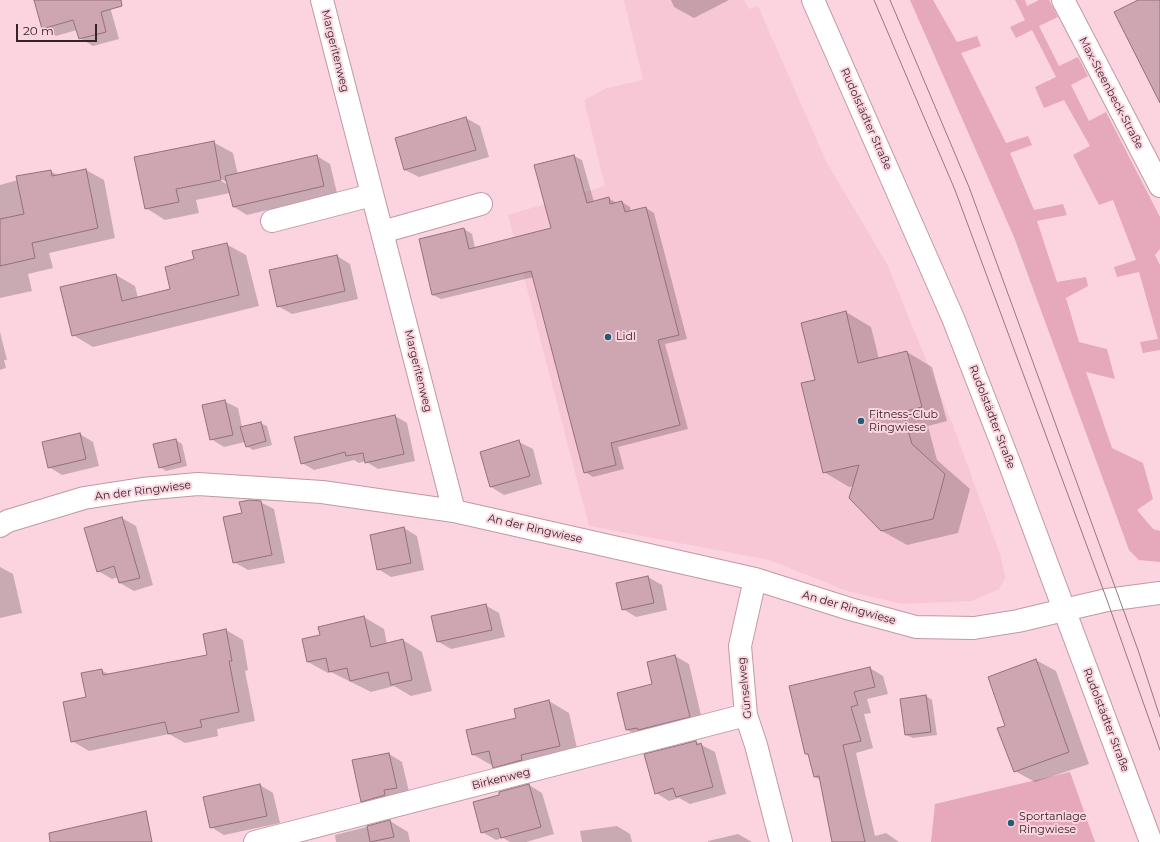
<!DOCTYPE html>
<html>
<head>
<meta charset="utf-8">
<style>
  body { margin:0 }
  #map { position:relative; width:1160px; height:842px; overflow:hidden; background:#fcd4df; font-family:Montserrat,sans-serif }
  canvas { display:block }
  .scale { position:absolute; left:16px; top:24px; width:81px; height:18px; box-sizing:border-box; border:2px solid #332428; border-top:0; padding-left:5px; font-size:12px; line-height:14px; white-space:nowrap; color:#332428; -webkit-text-stroke:3px #fcd4df; paint-order:stroke }
</style>
</head>
<body>
<div id="map">
<canvas width="1160" height="842"></canvas>
<div class="scale">20 m</div>
</div>
<script>
const context = document.querySelector('canvas').getContext('2d');
context.lineJoin = 'round';
function paint(path, color) {
  context.fillStyle = color;
  context.fill(path, 'evenodd');
}
function shape(rows) {
  const path = new Path2D();
  for (const r of rows) {
    path.moveTo(r[0], r[1]);
    for (let i = 2; i < r.length; i += 2) path.lineTo(r[i], r[i + 1]);
  }
  return path;
}
function stroke(path, color, width, dash) {
  context.strokeStyle = color;
  context.lineWidth = width;
  context.lineCap = dash ? 'butt' : 'round';
  context.setLineDash(dash || []);
  context.stroke(path);
}
function label(font, color, halo, rows, align = 'center') {
  context.font = font + ' Montserrat,sans-serif';
  context.lineWidth = 4;
  context.setLineDash([]);
  context.textBaseline = 'middle';
  context.strokeStyle = halo;
  context.fillStyle = color;
  for (const [text, x, y, turn = 0] of rows) {
    context.save();
    context.translate(x, y);
    context.rotate((+turn || 0) * Math.PI / 180);
    context.textAlign = isNaN(turn) ? turn : align;
    if (halo) context.strokeText(text, 0, 0);
    context.fillText(text, 0, 0);
    context.restore();
  }
}
paint(shape([
  [624,0,744,0,749,9,758,6,827,163,887,264,954,428,1001,557,1005,578,999,589,972,601,902,604,847,591,769,560,589,526,508,215,605,186,584,100,607,88,643,80]
]), '#f8c7d5');
paint(shape([
  [910,0,933,0,957,42,977,36,981,46,961,53,1006,143,1028,136,1032,145,1010,153,1034,210,1063,204,1067,215,1037,221,1057,282,1086,277,1088,286,1066,298,1079,342,1107,349,1115,379,1086,372,1112,448,1143,463,1153,499,1137,510,1153,529,1160,531,1160,562,1139,560,1129,550,1014,237],
  [1015,0,1025,0,1027,6,1039,0,1049,0,1058,17,1039,26,1059,66,1078,57,1088,76,1071,85,1089,121,1106,112,1160,217,1160,249,1155,255,1160,265,1160,350,1143,353,1140,342,1158,339,1139,272,1117,277,1114,267,1136,260,1113,200,1099,205,1073,155,1090,146,1064,100,1044,108,1035,87,1056,77,1032,30,1016,38,1010,27,1025,20],
  [1070,772,1095,842,931,842,935,804]
]), '#e6a8bb');
paint(shape([
  [108,0,119,39,93,46,80,38,77,30,56,36,43,28],
  [671,0,729,0,694,18,674,7],
  [466,118,480,126,489,157,419,177,405,170,396,139],
  [213,142,233,153,238,175,317,156,330,164,337,193,247,215,234,207,230,193,196,200,199,213,165,220,146,208],
  [218,177,228,183,228,185,217,178],
  [574,156,582,160,594,202,608,198,617,203,622,202,630,207,631,212,646,208,654,213,687,339,665,344,688,429,618,447,624,469,593,477,585,472,534,277,441,299,433,295,420,240,464,229,472,234,475,248,552,229,535,166],
  [86,170,104,180,115,238,49,253,53,268,28,274,32,291,0,298,0,185,50,171,58,175],
  [226,244,246,255,259,306,93,347,73,335,116,275,135,286,138,298,172,290,195,260],
  [337,256,350,264,358,299,292,314,278,306],
  [846,312,871,327,879,359,907,352,932,367,947,421,928,426,937,460,970,489,958,533,907,545,882,531,854,486,849,487,824,472,816,381],
  [0,332,7,360,4,360,6,368,0,370],
  [224,401,238,408,242,427,260,423,267,426,272,445,253,450,246,446,245,442,224,447,211,439],
  [395,416,407,423,415,461,378,469,365,461,359,463,354,460,314,470,302,463,295,438],
  [80,434,93,442,99,466,62,475,49,467],
  [176,440,182,444,187,466,166,471,160,467],
  [519,442,533,449,542,484,504,495,491,487,481,453],
  [260,502,274,509,285,563,248,570,234,562,243,513],
  [122,518,136,526,153,585,134,591,120,583,119,577,112,579,98,571],
  [404,528,417,536,424,570,391,577,378,569],
  [0,567,13,574,22,613,0,618],
  [648,577,662,585,667,610,636,617,623,609],
  [485,605,499,613,505,637,451,649,437,641],
  [364,617,384,629,387,644,403,640,422,652,432,691,411,696,394,686,371,692,331,672,328,673,308,662,321,635],
  [226,630,243,640,248,670,245,671,255,721,217,729,218,736,185,743,169,734,89,751,72,741,87,698,101,670,110,675,209,656],
  [675,656,689,664,703,724,640,737,627,730,653,685],
  [1036,660,1056,671,1089,764,1035,782,1015,771,1006,727],
  [870,668,883,676,888,694,867,699,871,713,864,714,873,748,856,753,875,836,886,833,899,842,833,842,820,780,815,777,809,755,806,754],
  [926,696,932,700,937,735,913,738,906,735],
  [549,701,569,713,579,757,514,778,472,754],
  [696,742,715,752,726,794,690,804,679,798,669,801,656,793],
  [389,754,402,762,410,796,376,809,362,801],
  [260,785,273,793,280,823,224,835,211,827],
  [529,785,542,793,554,834,526,842,510,842,503,838,496,840,482,832,501,796],
  [390,821,408,832,410,842,336,842,335,835],
  [617,826,630,834,632,842,582,842,580,831],
  [738,834,752,842,708,842,708,841]
]), '#0003');
const building = shape([
  [34,0,121,0,122,6,101,12,106,32,79,39,73,20,42,29,34,0],
  [1138,0,1160,0,1160,103,1114,12,1138,0],
  [466,117,476,150,404,170,395,138,466,117],
  [214,141,221,180,176,189,179,202,145,209,134,157,214,141],
  [317,155,324,186,233,207,225,176,317,155],
  [574,155,587,203,609,197,610,204,622,201,625,212,646,207,679,335,658,340,680,425,611,443,616,465,584,473,531,271,432,295,419,239,464,228,469,249,551,228,534,165,574,155],
  [86,169,98,228,32,243,35,258,0,266,0,219,24,214,16,176,51,170,52,176,86,169],
  [227,243,239,295,72,336,60,287,116,274,122,301,170,289,165,267,194,259,192,251,227,243],
  [337,255,345,291,277,307,269,270,337,255],
  [846,311,858,363,907,351,922,407,903,412,912,444,945,474,933,519,881,531,849,498,859,465,823,473,801,383,815,380,801,323,846,311],
  [225,400,233,435,210,440,202,405,225,400],
  [395,415,404,454,365,463,363,453,346,456,345,452,301,464,294,437,395,415],
  [261,422,266,441,246,447,240,427,261,422],
  [80,433,86,459,48,468,42,442,80,433],
  [176,439,181,462,159,468,153,444,176,439],
  [519,440,530,476,490,487,480,452,519,440],
  [250,500,261,501,272,555,233,563,223,517,242,513,239,502,250,500],
  [122,517,140,578,119,583,114,566,97,572,84,528,122,517],
  [404,527,411,563,377,570,370,535,404,527],
  [648,576,654,603,622,610,616,583,648,576],
  [486,604,492,630,437,642,431,616,486,604],
  [364,616,371,647,403,639,412,680,391,685,388,672,350,681,347,668,329,672,326,658,307,662,302,639,320,635,318,627,364,616],
  [226,629,232,661,229,661,239,712,200,720,202,727,168,734,165,722,71,742,63,702,86,697,81,673,102,669,103,675,207,655,203,634,226,629],
  [675,655,690,717,638,730,637,728,626,730,617,693,652,684,647,662,675,655],
  [1036,659,1069,752,1014,772,997,728,1005,726,988,677,1036,659],
  [870,667,875,687,854,692,858,705,851,707,861,741,843,745,865,842,832,842,819,776,814,777,808,754,805,754,789,686,870,667],
  [926,695,931,732,905,735,900,699,926,695],
  [549,700,560,746,521,755,522,760,493,768,489,751,472,755,466,730,516,718,514,709,549,700],
  [696,741,697,745,701,743,713,787,676,797,673,788,655,794,644,754,696,741],
  [389,753,397,788,384,790,385,795,361,802,352,760,389,753],
  [260,784,267,816,210,828,203,797,260,784],
  [529,784,541,827,501,838,498,828,481,833,473,802,499,795,499,792,529,784],
  [146,811,152,842,50,842,49,833,146,811],
  [390,820,394,837,370,842,367,826,390,820]
]);
paint(building, '#cda6b1');
stroke(building, '#94707a', 1);
const minor = shape([
  [322,0,454,511],
  [1063,0,1160,186],
  [272,221,372,195],
  [382,232,481,204],
  [0,526,8,521,84,498,142,489,198,484,322,492,454,511,755,579,850,609,916,627,974,628,1018,621,1064,610],
  [755,579,740,646,746,715,756,745,781,842],
  [255,842,746,715]
]);
const secondary = shape([
  [813,0,953,318,1009,462,1151,842],
  [1064,610,1107,600,1160,593]
]);
stroke(minor, '#bf99a4', 24);
stroke(secondary, '#bf99a4', 24);
stroke(minor, '#fff', 22);
stroke(secondary, '#fff', 22);
stroke(shape([
  [874,0,955,190,1107,600,1160,750],
  [890,0,969,187,1138,650,1160,717]
]), '#947980', 1);
for (const [x, y, r, color] of [
  [608,337,4,"#1f5e74"],
  [861,421,4,"#1f5e74"],
  [1011,823,4,"#1f5e74"]
]) {
  const dot = new Path2D();
  dot.arc(x, y, r, 0, 2 * Math.PI);
  context.fillStyle = color;
  context.fill(dot);
  stroke(dot, '#fcd4df', 1.5);
}
label('11px', '#332428', '#fcd4df', [
  ["Margeritenweg",335,51,76],
  ["Max-Steenbeck-Straße",1111,93,62],
  ["Rudolstädter Straße",866,119,66],
  ["Margeritenweg",418,371,76],
  ["Rudolstädter Straße",992,417,69],
  ["An der Ringwiese",143,491,-7],
  ["An der Ringwiese",535,529,13],
  ["An der Ringwiese",849,608,16],
  ["Günselweg",745,688,-96],
  ["Rudolstädter Straße",1106,720,69],
  ["Birkenweg",501,779,-14]
]);
label('11px', '#332428', '#fcd4df', [
  ["Lidl",616,337],
  ["Fitness-Club",869,415],
  ["Ringwiese",869,428],
  ["Sportanlage",1019,817],
  ["Ringwiese",1019,830]
], 'left');
</script>
</body>
</html>
